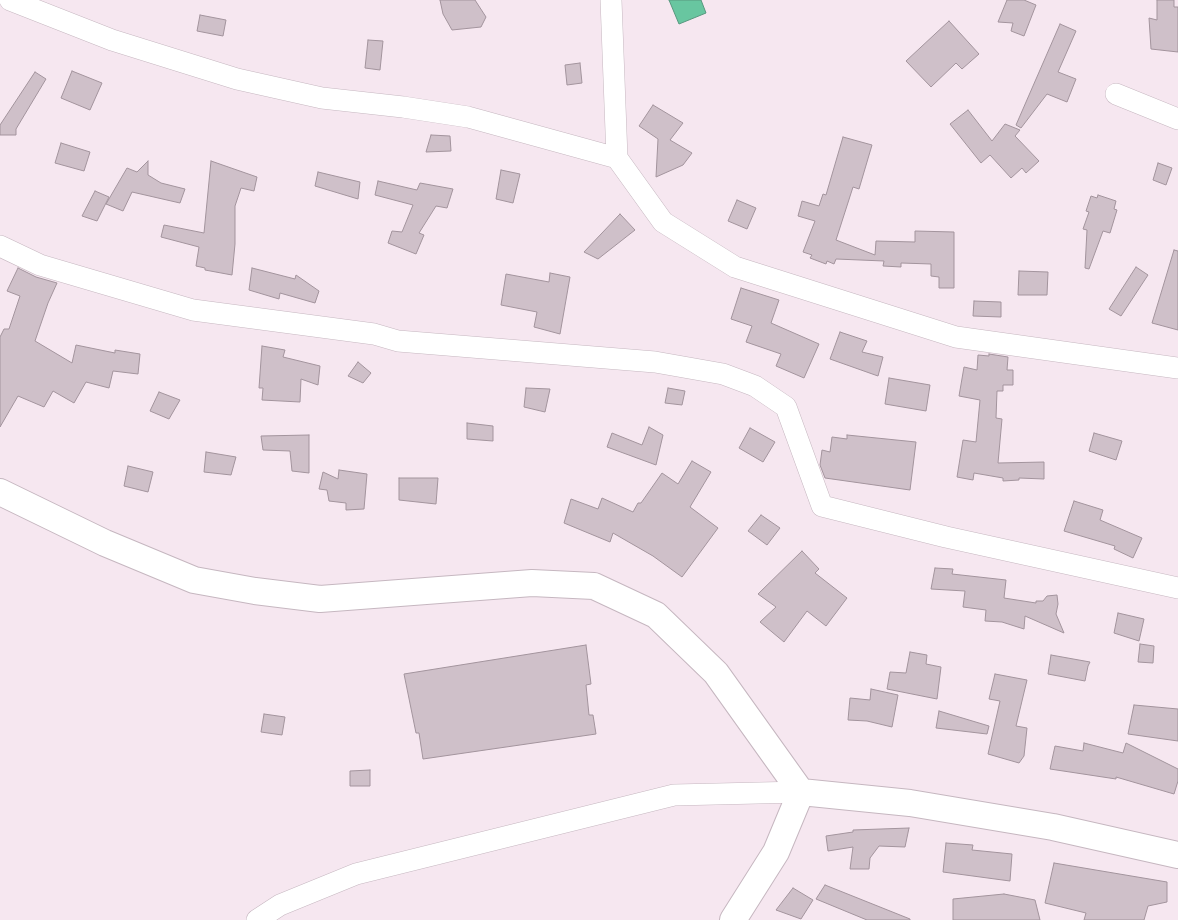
<!DOCTYPE html>
<html>
<head>
<meta charset="utf-8">
<style>
  body { margin:0 }
  canvas { display:block; background:#f6e7f0 }
</style>
</head>
<body>
<canvas width="1178" height="920"></canvas>
<script>
const context = document.querySelector('canvas').getContext('2d');
context.lineJoin = 'round';
function paint(path, color) {
  context.fillStyle = color;
  context.fill(path, 'evenodd');
}
function shape(rows) {
  const path = new Path2D();
  for (const r of rows) {
    path.moveTo(r[0], r[1]);
    for (let i = 2; i < r.length; i += 2) path.lineTo(r[i], r[i + 1]);
  }
  return path;
}
function stroke(path, color, width, dash) {
  context.strokeStyle = color;
  context.lineWidth = width;
  context.lineCap = dash ? 'butt' : 'round';
  context.setLineDash(dash || []);
  context.stroke(path);
}
const water = shape([
  [669,0,701,0,706,13,679,24,669,0]
]);
paint(water, '#68c6a0');
stroke(water, '#58987f', 1);
const building = shape([
  [440,0,475,0,486,17,481,27,452,30,443,14,440,0],
  [1007,0,1024,0,1036,5,1024,36,1011,31,1013,23,998,22,1007,0],
  [1157,0,1174,0,1174,7,1178,7,1178,52,1151,49,1149,18,1157,20,1157,0],
  [200,15,226,20,223,36,197,31,200,15],
  [949,21,979,54,962,69,956,63,931,87,906,61,949,21],
  [1060,24,1076,31,1058,72,1076,79,1067,102,1047,94,1021,128,1016,125,1060,24],
  [368,40,383,41,380,70,365,68,368,40],
  [580,63,582,83,567,85,565,65,580,63],
  [72,71,102,83,90,110,61,98,72,71],
  [35,72,46,79,16,129,16,135,0,135,0,125,35,72],
  [653,105,683,123,670,140,692,153,683,165,656,177,658,139,639,126,653,105],
  [968,110,992,141,1005,124,1020,130,1015,136,1039,161,1026,173,1022,168,1011,178,990,155,981,163,950,124,968,110],
  [431,135,450,136,451,151,426,152,431,135],
  [843,137,872,145,859,189,853,187,836,240,875,255,876,241,915,242,915,231,954,232,954,288,939,288,939,277,931,276,931,264,901,263,901,267,883,266,884,261,836,259,834,264,827,261,826,264,810,258,812,255,803,252,815,221,798,216,802,201,819,206,823,194,826,195,843,137],
  [61,143,90,152,84,171,55,163,61,143],
  [148,161,148,175,161,183,185,189,180,203,132,192,123,211,106,204,127,168,137,172,148,161],
  [211,161,257,177,254,191,241,188,235,206,235,244,232,275,205,270,205,268,196,266,199,247,161,237,164,225,204,233,211,161],
  [1158,163,1172,168,1166,185,1153,180,1158,163],
  [501,170,520,174,513,203,496,199,501,170],
  [318,172,360,182,358,199,315,186,318,172],
  [378,181,417,190,420,183,453,189,447,208,436,206,419,233,424,235,416,254,388,243,392,231,402,232,413,205,375,195,378,181],
  [95,191,109,197,97,221,82,216,95,191],
  [1098,195,1116,201,1114,209,1117,210,1110,233,1103,231,1089,269,1085,268,1087,230,1083,229,1089,212,1086,211,1091,196,1097,198,1098,195],
  [737,200,756,208,747,229,728,221,737,200],
  [620,214,635,230,598,259,584,252,620,214],
  [1174,250,1178,251,1178,330,1152,323,1174,250],
  [1136,267,1148,275,1121,316,1109,309,1136,267],
  [18,268,36,277,57,283,48,303,35,341,72,363,76,345,115,353,115,350,140,354,138,374,113,371,109,388,86,382,74,403,53,391,44,407,18,396,0,427,0,337,4,329,9,329,20,296,7,291,18,268],
  [252,268,295,279,296,275,319,291,315,303,280,293,279,299,249,290,252,268],
  [1019,271,1048,272,1047,295,1018,295,1019,271],
  [550,273,570,277,560,334,534,327,537,312,501,305,506,274,549,282,550,273],
  [741,288,779,300,771,323,819,344,804,378,776,366,781,354,746,342,752,326,731,319,741,288],
  [974,301,1001,302,1001,317,973,316,974,301],
  [840,332,867,341,862,352,883,357,878,376,830,359,840,332],
  [262,346,285,350,283,357,320,366,318,385,301,379,300,402,262,400,263,388,259,388,262,346],
  [989,354,1008,357,1007,370,1013,370,1013,385,1003,385,1003,391,997,391,996,418,1002,419,998,463,1044,462,1044,479,1019,478,1019,480,1003,481,1003,478,974,473,973,480,957,477,963,440,976,442,980,400,959,396,964,367,977,370,978,355,989,356,989,354],
  [358,362,371,373,363,383,348,376,358,362],
  [889,378,930,385,926,411,885,404,889,378],
  [526,388,550,389,545,412,524,407,526,388],
  [668,388,685,391,682,405,665,403,668,388],
  [159,392,180,400,169,419,150,411,159,392],
  [467,423,493,426,493,441,467,439,467,423],
  [649,427,663,435,656,465,607,447,612,433,642,445,649,427],
  [750,428,775,442,763,462,739,448,750,428],
  [1094,433,1122,441,1116,460,1089,451,1094,433],
  [309,435,309,473,292,471,290,451,263,450,261,436,309,435],
  [847,435,916,442,910,490,825,478,820,465,822,450,830,452,832,437,847,439,847,435],
  [206,452,236,457,231,475,204,472,206,452],
  [692,461,711,472,690,507,718,528,682,577,653,556,613,533,610,542,564,523,571,499,598,509,602,498,633,512,638,503,641,503,662,473,678,484,692,461],
  [128,466,153,472,148,492,124,486,128,466],
  [339,470,367,474,364,509,346,510,346,503,329,501,327,490,319,489,323,472,338,479,339,470],
  [399,478,438,478,436,504,399,500,399,478],
  [1074,501,1103,510,1100,520,1142,538,1133,558,1114,549,1115,546,1064,531,1074,501],
  [761,515,780,528,767,545,748,531,761,515],
  [802,551,819,569,815,573,847,598,826,626,807,611,784,642,760,622,776,607,758,594,802,551],
  [935,568,953,569,952,574,1006,580,1004,598,1036,603,1036,601,1043,601,1047,596,1057,595,1058,604,1056,614,1064,633,1025,616,1024,629,1002,622,985,621,986,610,963,607,965,591,931,589,935,568],
  [1118,613,1144,619,1139,641,1114,633,1118,613],
  [1140,644,1154,646,1153,663,1138,662,1140,644],
  [586,645,591,684,586,685,589,715,593,715,596,734,423,759,419,733,416,733,404,674,586,645],
  [910,652,927,655,926,664,941,667,937,699,887,689,890,672,906,673,910,652],
  [1051,655,1090,662,1088,666,1085,681,1048,674,1051,655],
  [995,674,1027,680,1016,726,1027,728,1024,756,1019,763,988,754,1000,701,989,699,995,674],
  [871,689,898,695,892,727,867,721,848,720,850,698,870,700,871,689],
  [1134,705,1178,709,1178,741,1128,734,1134,705],
  [939,711,989,726,987,734,936,728,939,711],
  [264,714,285,717,282,735,261,732,264,714],
  [1084,743,1123,753,1126,743,1178,769,1178,781,1174,794,1116,777,1116,779,1050,769,1055,746,1083,751,1084,743],
  [370,770,370,786,350,786,350,771,370,770],
  [909,828,905,847,879,846,870,858,869,869,850,869,853,847,828,851,826,836,853,832,853,830,909,828],
  [946,843,973,845,972,850,1012,854,1010,881,943,872,946,843],
  [1054,863,1167,882,1167,902,1148,906,1144,920,1084,920,1086,913,1045,903,1054,863],
  [825,885,910,919,910,920,867,920,816,899,825,885],
  [793,888,813,900,801,919,776,910,793,888],
  [1004,894,1035,900,1040,920,953,920,953,899,1004,894]
]);
paint(building, '#cfc0c9');
stroke(building, '#a3949d', 1);
const minor = shape([
  [10,0,112,40,237,79,322,98,403,107,468,117,617,158,663,222,735,267,956,337,1178,368],
  [611,0,617,158],
  [1116,94,1178,119],
  [0,246,40,265,193,310,374,334,398,341,655,362,723,374,755,386,786,407,822,506,946,537,1178,588],
  [257,920,280,905,356,874,674,795,801,792]
]);
const tertiary = shape([
  [0,492,105,543,194,580,255,591,320,599,532,583,594,586,656,615,716,673,801,792],
  [733,920,776,852,801,792,910,803,1053,827,1178,855]
]);
stroke(minor, '#c6b7c0', 22);
stroke(tertiary, '#c6b7c0', 28);
stroke(minor, '#fff', 21);
stroke(tertiary, '#fff', 26);
</script>
</body>
</html>
